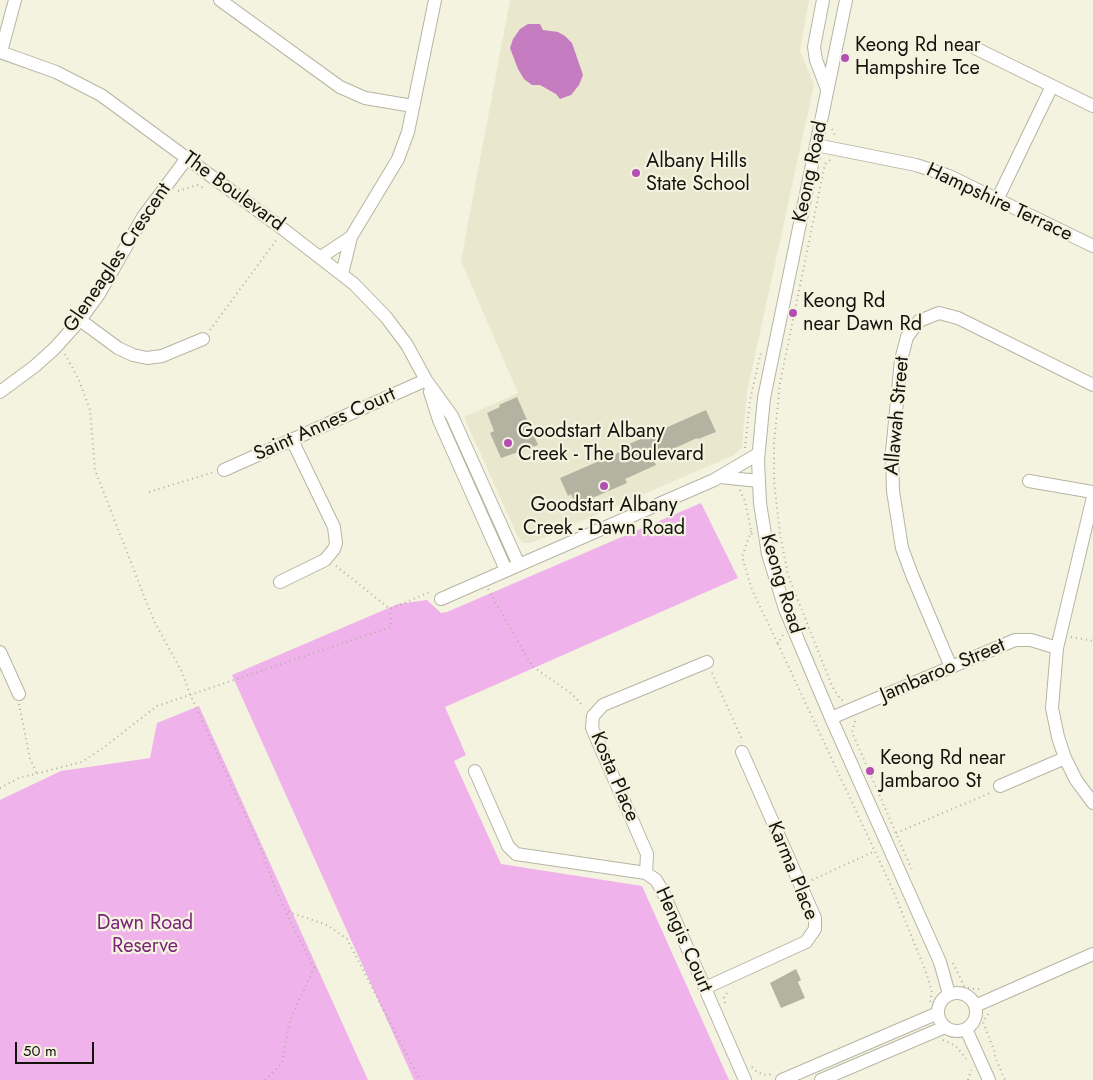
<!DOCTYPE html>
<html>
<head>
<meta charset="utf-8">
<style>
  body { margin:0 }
  #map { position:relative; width:1093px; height:1080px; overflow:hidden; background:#f4f3e0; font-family:Jost,sans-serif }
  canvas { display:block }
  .scale { position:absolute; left:15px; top:1042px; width:79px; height:22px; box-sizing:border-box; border:2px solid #13120c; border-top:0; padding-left:6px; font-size:15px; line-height:18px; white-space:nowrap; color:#13120c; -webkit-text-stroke:4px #f4f3e0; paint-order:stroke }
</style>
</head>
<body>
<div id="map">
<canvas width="1093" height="1080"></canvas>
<div class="scale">50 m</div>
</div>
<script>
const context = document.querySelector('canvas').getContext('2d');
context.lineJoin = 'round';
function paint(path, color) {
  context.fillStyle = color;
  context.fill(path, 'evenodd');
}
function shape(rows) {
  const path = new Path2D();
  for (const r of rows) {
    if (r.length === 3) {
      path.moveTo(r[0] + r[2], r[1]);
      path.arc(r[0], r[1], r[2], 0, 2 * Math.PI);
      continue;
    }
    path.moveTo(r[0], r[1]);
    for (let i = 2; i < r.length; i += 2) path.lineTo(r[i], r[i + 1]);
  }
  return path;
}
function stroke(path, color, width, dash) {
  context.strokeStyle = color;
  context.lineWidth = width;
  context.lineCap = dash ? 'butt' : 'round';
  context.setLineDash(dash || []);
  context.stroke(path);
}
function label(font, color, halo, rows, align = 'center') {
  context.font = font + ' Jost,sans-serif';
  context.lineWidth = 4.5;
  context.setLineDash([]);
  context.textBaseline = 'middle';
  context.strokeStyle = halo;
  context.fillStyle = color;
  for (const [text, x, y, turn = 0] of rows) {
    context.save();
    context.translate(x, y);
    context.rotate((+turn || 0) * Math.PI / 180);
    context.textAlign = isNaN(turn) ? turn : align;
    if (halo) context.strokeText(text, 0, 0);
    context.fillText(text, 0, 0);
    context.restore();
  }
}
paint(shape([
  [510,0,809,0,800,51,814,85,747,392,742,447,734,455,531,543,523,543,518,537,464,417,518,393,461,261]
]), '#e9e7cd');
paint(shape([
  [701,503,738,578,445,707,466,755,454,761,501,864,642,886,729,1080,414,1080,232,675,398,604,427,600,441,613,447,612],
  [199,706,368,1080,0,1080,0,800,61,771,150,758,157,723]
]), '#efb2ea');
paint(shape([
  [528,24,540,24,543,30,558,32,565,36,572,43,583,75,579,85,571,95,560,99,556,94,540,85,532,85,524,79,518,69,510,48,513,39,520,29]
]), '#c57cc1');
paint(shape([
  [517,397,538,445,501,458,490,433,494,431,487,413,500,407,499,405],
  [706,410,716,432,698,439,697,438,653,458,656,465,625,479,627,483,576,505,571,494,568,496,560,478,629,448,627,445],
  [796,969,801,980,798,982,805,998,781,1008,770,983]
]), '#b4b3a1');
const minor = shape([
  [220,0,340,87,365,98,413,106],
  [823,0,814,47,816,60,827,89],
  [846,0,764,398,758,460,760,503,768,554,785,609,831,718,940,962,949,994],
  [973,47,1093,106],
  [0,52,56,72,101,95,283,229,354,284,386,317,407,345,426,380,452,416,519,565],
  [1,52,15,0],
  [816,145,916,165,949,176,1093,246],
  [997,200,1052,86],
  [321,257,351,237],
  [342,274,351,237,398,159,408,132,435,0],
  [80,320,118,348,133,355,147,358,162,356,203,339],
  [0,392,35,366,55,348,80,320,99,294,143,217,187,158],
  [430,392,439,420,506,570],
  [224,470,426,380],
  [720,477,759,481],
  [1029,481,1093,492],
  [1093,497,1057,648,1052,708,1058,737,1065,758,1076,780,1093,803],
  [280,582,325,560,334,549,336,543,334,527,292,440],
  [441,599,714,480,758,454],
  [0,652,19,694],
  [951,667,912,575,902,548,893,491,892,452,901,360,907,337,919,321,939,313,958,318,1093,385],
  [831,718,1015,640,1031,640,1057,648],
  [475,771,508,846,516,854,646,873,656,880,662,890,745,1080],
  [1000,786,1065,758],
  [646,873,647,854,592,728,593,716,603,705,707,662],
  [705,988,806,942,815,929,815,918,742,752],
  [957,1012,19],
  [975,1006,1093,954],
  [966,1029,989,1080],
  [782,1080,938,1013],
  [821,1080,945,1027]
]);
stroke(minor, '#b6b5a3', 14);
stroke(shape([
  [832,129,835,136],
  [830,160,825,164,780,383,774,443,774,481,780,534,788,575,832,686,840,699,844,701],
  [178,191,197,185,206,189],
  [210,330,277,239],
  [65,354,79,380,90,410,95,470,144,596,155,623,182,672,190,694,238,799,262,852,277,893,286,911,327,925,347,939,420,1080],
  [745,448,750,400,761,352],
  [740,490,745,501,752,535],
  [149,492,214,472],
  [751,531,742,557,752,590,778,644],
  [336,566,390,609,432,591],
  [488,589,532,666,572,694,584,707],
  [783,635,778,644,893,890,927,975,932,992,930,1003],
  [1071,637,1093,641],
  [712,673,741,737,741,742],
  [19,704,30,759,37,774],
  [855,721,852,732,912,870],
  [0,788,19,778,82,762,103,748,157,706,391,627,390,609],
  [896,833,990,793],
  [812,880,875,851],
  [953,963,964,986,972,989,983,989],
  [725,1003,724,998,729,990],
  [988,1014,983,1022,995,1053,995,1057,1005,1080],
  [943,1040,956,1046,966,1059],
  [752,1067,757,1072,766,1075,772,1074],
  [265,1080,282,1063,290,1020,314,968,286,912],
  [968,1080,971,1070]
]), '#afae9f', 2, [1, 4]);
stroke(minor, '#fff', 12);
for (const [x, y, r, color] of [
  [845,58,5,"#b54eb2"],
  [636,173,5,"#b54eb2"],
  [793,313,5,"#b54eb2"],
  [508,443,5,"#b54eb2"],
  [604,486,5,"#b54eb2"],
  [870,771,5,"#b54eb2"]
]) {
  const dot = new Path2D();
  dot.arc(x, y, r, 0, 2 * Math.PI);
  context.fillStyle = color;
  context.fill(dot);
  stroke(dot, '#f4f3e0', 2);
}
label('20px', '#13120c', '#f4f3e0', [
  ["Keong Rd near",855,46],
  ["Hampshire Tce",855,69],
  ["Albany Hills",646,162],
  ["State School",646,185],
  ["Keong Rd",803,302],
  ["near Dawn Rd",803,325],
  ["Goodstart Albany",518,432],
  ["Creek - The Boulevard",518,455],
  ["Goodstart Albany",604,506,"center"],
  ["Creek - Dawn Road",604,529,"center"],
  ["Keong Rd near",880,759],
  ["Jambaroo St",880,782]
], 'left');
label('20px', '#13120c', '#f4f3e0', [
  ["Keong Road",811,172,-78],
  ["The Boulevard",233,192,36],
  ["Hampshire Terrace",999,203,25],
  ["Gleneagles Crescent",118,258,-56],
  ["Allawah Street",898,416,-85],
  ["Saint Annes Court",325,425,-24],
  ["Keong Road",781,584,73],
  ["Jambaroo Street",943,671,-23],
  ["Kosta Place",614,777,67],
  ["Karma Place",792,871,68],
  ["Hengis Court",683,940,66]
]);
label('20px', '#7a2378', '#f4f3e0', [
  ["Dawn Road",145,924],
  ["Reserve",145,947]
]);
</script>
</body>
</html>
